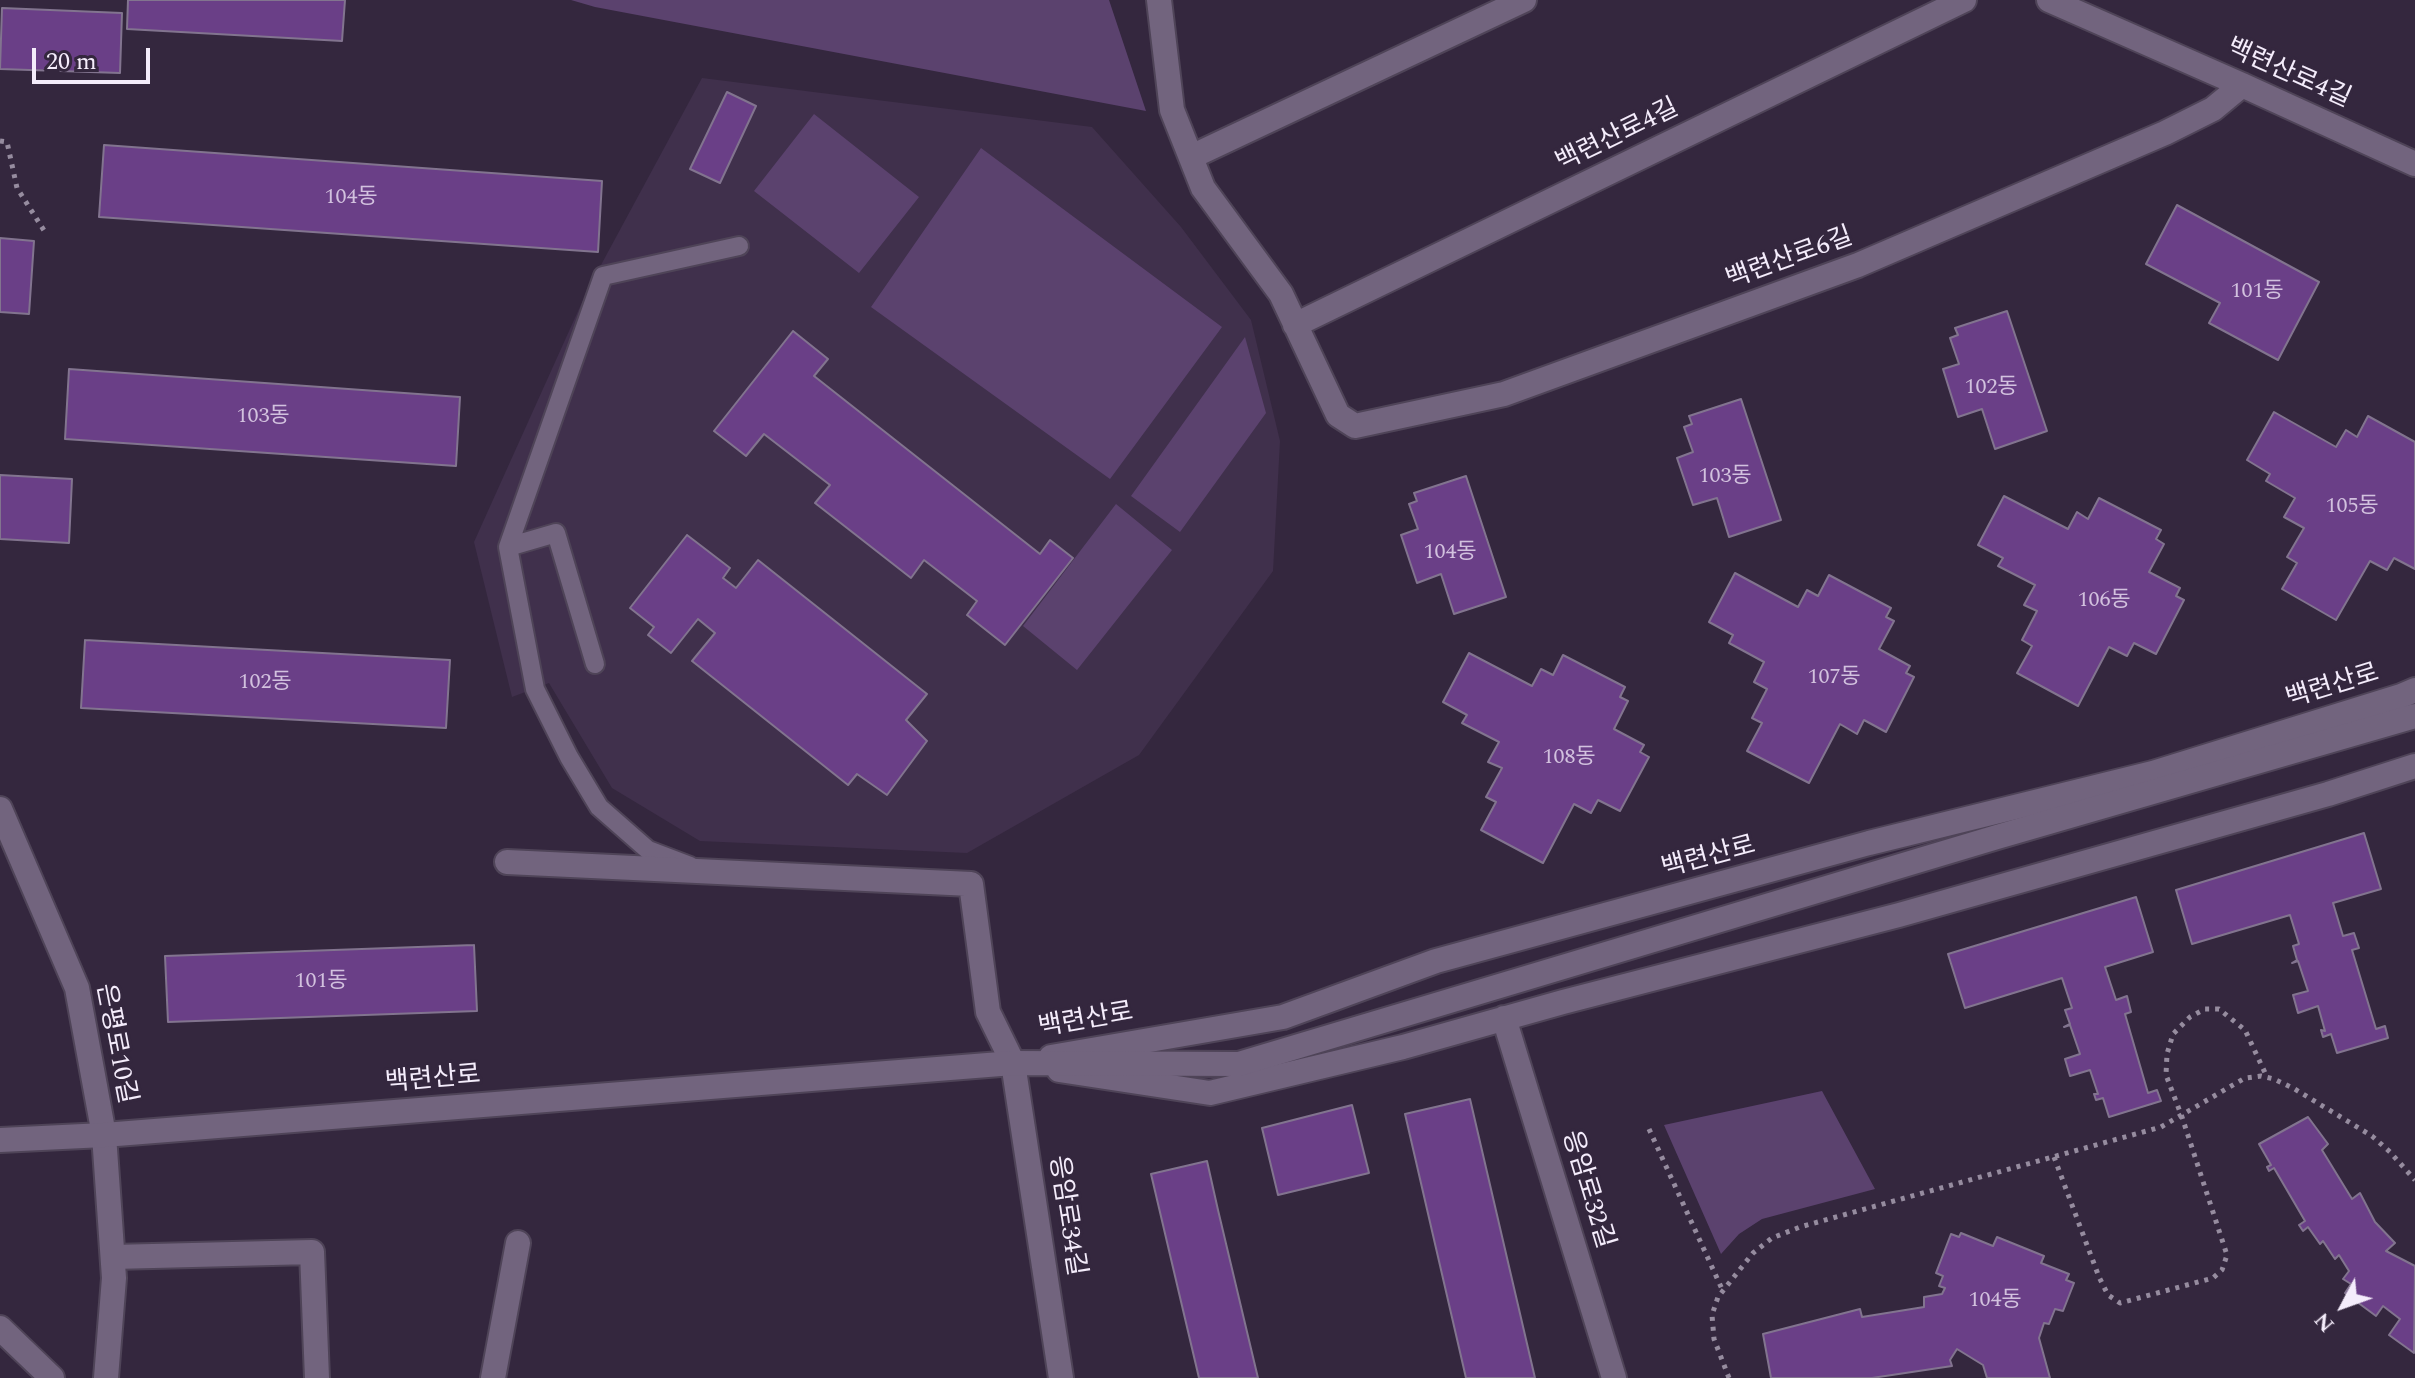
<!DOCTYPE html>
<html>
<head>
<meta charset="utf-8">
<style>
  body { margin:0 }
  #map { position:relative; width:2415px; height:1378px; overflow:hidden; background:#34273e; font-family:Spectral,serif }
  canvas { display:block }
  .north { position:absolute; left:2303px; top:1266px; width:80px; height:80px; -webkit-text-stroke:6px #34273e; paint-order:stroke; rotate:229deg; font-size:22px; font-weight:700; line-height:32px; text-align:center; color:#f4ecfb }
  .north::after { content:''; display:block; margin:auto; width:28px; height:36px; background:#f4ecfb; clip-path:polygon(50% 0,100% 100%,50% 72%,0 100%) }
  .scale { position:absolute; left:32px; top:48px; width:118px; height:36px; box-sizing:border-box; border:4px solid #f4ecfb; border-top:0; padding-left:10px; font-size:24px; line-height:28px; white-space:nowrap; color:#f4ecfb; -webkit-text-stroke:6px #34273e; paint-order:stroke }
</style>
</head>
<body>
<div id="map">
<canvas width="2415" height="1378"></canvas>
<div class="north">N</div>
<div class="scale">20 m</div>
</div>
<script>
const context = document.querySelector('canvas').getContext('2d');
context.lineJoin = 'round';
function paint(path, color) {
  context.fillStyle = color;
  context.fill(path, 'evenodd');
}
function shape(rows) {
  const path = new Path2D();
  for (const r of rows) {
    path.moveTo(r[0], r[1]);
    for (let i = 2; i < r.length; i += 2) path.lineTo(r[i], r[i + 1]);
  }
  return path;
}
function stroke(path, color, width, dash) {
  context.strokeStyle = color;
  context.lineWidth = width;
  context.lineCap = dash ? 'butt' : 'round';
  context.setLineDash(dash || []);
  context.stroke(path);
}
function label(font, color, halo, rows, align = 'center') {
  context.font = font + ' Spectral,"Noto Sans KR",serif';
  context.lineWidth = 6;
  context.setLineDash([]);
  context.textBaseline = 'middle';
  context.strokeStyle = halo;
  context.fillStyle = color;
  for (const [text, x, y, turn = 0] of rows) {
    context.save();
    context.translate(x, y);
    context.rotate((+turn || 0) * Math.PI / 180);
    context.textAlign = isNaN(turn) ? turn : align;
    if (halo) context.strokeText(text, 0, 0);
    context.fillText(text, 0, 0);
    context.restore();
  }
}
paint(shape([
  [702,78,1092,127,1181,227,1251,320,1280,441,1273,571,1139,755,967,853,700,841,612,788,549,683,512,697,474,542,588,289]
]), '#40304c');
paint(shape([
  [571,0,1109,0,1146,111,595,7],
  [814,114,919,197,859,273,754,191],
  [981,148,1222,327,1110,479,871,307],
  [1245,337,1266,413,1180,532,1131,496],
  [1116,504,1172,550,1077,670,1023,626],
  [1822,1091,1875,1189,1762,1219,1739,1234,1721,1254,1664,1125]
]), '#5b426e');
const building = shape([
  [128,0,345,0,342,41,127,29,128,0],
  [2,8,122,13,120,73,0,69,2,8],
  [727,92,756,106,720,183,690,169,727,92],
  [104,145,602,181,598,252,99,217,104,145],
  [2177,205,2319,282,2278,360,2209,323,2220,303,2146,264,2177,205],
  [0,238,34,241,29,314,0,312,0,238],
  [2007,311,2047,431,1995,449,1982,409,1958,417,1943,369,1959,364,1950,338,1958,335,1955,328,2007,311],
  [793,331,828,359,814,376,1040,554,1050,540,1073,558,1005,645,967,615,977,601,924,560,911,578,815,503,830,485,764,434,746,456,714,431,793,331],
  [69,369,460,397,456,466,65,439,69,369],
  [1741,399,1781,520,1729,537,1717,498,1693,505,1677,458,1693,452,1684,427,1692,424,1689,416,1741,399],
  [2274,412,2336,447,2346,430,2357,437,2368,416,2415,442,2415,569,2394,558,2387,570,2370,561,2336,620,2282,589,2297,563,2287,557,2304,528,2284,517,2295,498,2266,481,2270,474,2247,460,2274,412],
  [0,475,72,479,69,543,0,539,0,475],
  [1466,476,1506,597,1454,614,1441,574,1417,583,1401,535,1418,529,1409,504,1417,501,1414,493,1466,476],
  [2004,496,2068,529,2077,512,2088,519,2099,498,2161,530,2156,539,2164,544,2149,572,2180,588,2176,596,2184,600,2156,654,2134,643,2127,656,2109,647,2078,706,2017,673,2032,646,2022,640,2037,611,2024,605,2035,585,1998,566,2003,558,1978,545,2004,496],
  [687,535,730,568,723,578,736,588,758,560,927,694,906,720,927,741,887,795,857,774,848,785,692,661,715,633,698,619,671,653,648,635,654,627,630,608,687,535],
  [1735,573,1798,607,1807,590,1818,596,1829,575,1891,608,1886,617,1894,621,1879,649,1910,666,1906,673,1914,677,1886,732,1864,720,1857,734,1840,724,1809,783,1747,751,1762,723,1752,718,1767,689,1754,682,1764,662,1729,643,1733,635,1709,622,1735,573],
  [85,640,450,660,446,728,81,708,85,640],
  [1469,653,1532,686,1541,669,1553,675,1563,655,1625,687,1620,697,1628,701,1614,729,1644,745,1640,752,1649,757,1620,811,1598,800,1591,813,1574,804,1543,863,1481,830,1496,802,1486,797,1502,768,1488,762,1499,742,1462,723,1467,715,1443,702,1469,653],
  [2364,833,2381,889,2333,903,2343,936,2354,933,2359,948,2352,950,2376,1029,2385,1026,2388,1038,2337,1053,2331,1034,2323,1037,2321,1030,2325,1031,2318,1006,2298,1013,2293,995,2308,991,2298,961,2292,963,2297,960,2293,946,2299,944,2290,915,2192,944,2176,890,2364,833],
  [2136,897,2153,952,2105,967,2116,1000,2127,996,2131,1012,2125,1014,2148,1093,2157,1090,2161,1101,2109,1117,2103,1098,2096,1100,2094,1094,2098,1094,2090,1070,2070,1076,2065,1059,2080,1054,2070,1025,2064,1027,2070,1024,2065,1010,2072,1008,2062,978,1965,1008,1948,954,2136,897],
  [474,945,477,1011,168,1022,165,956,474,945],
  [1470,1099,1535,1378,1466,1378,1405,1114,1470,1099],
  [1352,1105,1369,1173,1278,1195,1262,1128,1352,1105],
  [2308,1117,2328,1144,2322,1150,2352,1199,2360,1193,2375,1222,2395,1243,2386,1251,2415,1266,2414,1353,2389,1335,2400,1319,2383,1306,2376,1316,2345,1293,2351,1284,2343,1279,2349,1271,2339,1255,2335,1259,2323,1241,2320,1244,2308,1227,2303,1231,2299,1225,2305,1221,2274,1168,2269,1171,2267,1167,2271,1165,2259,1144,2308,1117],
  [1207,1161,1218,1210,1258,1378,1199,1378,1151,1174,1207,1161],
  [1961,1233,1993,1246,1997,1237,2044,1256,2041,1263,2069,1274,2066,1280,2074,1283,2063,1311,2055,1309,2049,1324,2044,1323,2039,1338,2050,1378,1987,1378,1983,1365,1957,1349,1950,1360,1952,1366,1872,1378,1771,1378,1763,1334,1860,1309,1862,1317,1924,1307,1924,1297,1942,1294,1945,1288,1939,1286,1943,1276,1936,1273,1951,1234,1959,1237,1961,1233]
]);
paint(building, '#6a3f87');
stroke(building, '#82748f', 2);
const lane = shape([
  [508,547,556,533,595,664],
  [690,866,648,850,599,807,569,757,535,689,508,547,603,276,739,246]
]);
const street = shape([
  [1159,0,1172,110,1203,188,1281,294,1338,415,1355,426,1504,394,1858,265,2165,133,2213,109,2242,85],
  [2049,0,2242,85,2415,164],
  [1191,157,1524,0],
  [1295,325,1964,0],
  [0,809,77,988,104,1135,114,1278,106,1378],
  [507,862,971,884,988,1012,1013,1063,1061,1378],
  [1504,1018,1614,1378],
  [1051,1057,1283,1017,1436,961,1869,843,2153,773,2401,696,2415,690],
  [1059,1070,1210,1093,1403,1047,1563,1002,1899,915,2328,794,2415,766],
  [113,1257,312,1252,317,1378],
  [0,1328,52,1378],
  [493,1378,518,1243]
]);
const secondary = shape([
  [0,1140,104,1135,1013,1063,1239,1064,1997,837,2415,716]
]);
stroke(lane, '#4f4458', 22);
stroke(street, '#4f4458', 28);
stroke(secondary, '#4f4458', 28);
stroke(shape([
  [0,141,7,142,17,188,45,232],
  [1649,1129,1722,1289],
  [2054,1157,2099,1277,2108,1295,2120,1303,2213,1278,2222,1270,2227,1255,2182,1117,2166,1075,2167,1054,2173,1034,2190,1017,2205,1009,2219,1009,2245,1030,2267,1077],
  [1729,1378,1714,1339,1712,1315,1718,1297,1753,1253,1772,1238,1800,1227,2161,1127,2245,1078,2261,1076,2274,1079,2293,1088,2372,1136,2390,1152,2415,1180]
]), '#968c9f', 5, [4, 6]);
stroke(lane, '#72647e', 18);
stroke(street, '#72647e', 24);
stroke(secondary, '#72647e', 24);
label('22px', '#d2c1de', null, [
  ["104동",351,199],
  ["101동",2257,293],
  ["102동",1991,389],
  ["103동",263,418],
  ["103동",1725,478],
  ["105동",2352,508],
  ["104동",1450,554],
  ["106동",2104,602],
  ["107동",1834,679],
  ["102동",265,684],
  ["108동",1569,759],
  ["101동",321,983],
  ["104동",1995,1302]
]);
label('26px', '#f4ecfb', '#34273e', [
  ["백련산로4길",2288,75,24],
  ["백련산로4길",1618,137,-26],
  ["백련산로6길",1790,260,-20],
  ["백련산로",2333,688,-17],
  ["백련산로",1709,859,-15],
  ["백련산로",1086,1022,-10],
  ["은평로10길",114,1044,79],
  ["백련산로",433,1081,-5],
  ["응암로32길",1586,1190,73],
  ["응암로34길",1065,1216,81]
]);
</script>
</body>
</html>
